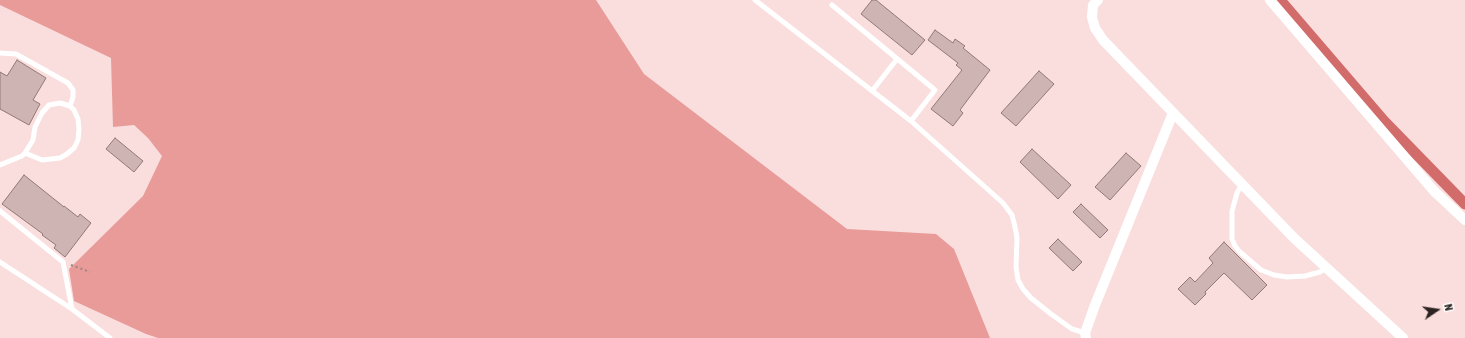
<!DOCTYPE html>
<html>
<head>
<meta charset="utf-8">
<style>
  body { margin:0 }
  #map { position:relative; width:1465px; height:338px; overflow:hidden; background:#f9dedd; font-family:"Asap Condensed",sans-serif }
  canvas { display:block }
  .north { position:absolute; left:1417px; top:290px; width:40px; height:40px; -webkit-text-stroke:3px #fff; paint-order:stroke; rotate:77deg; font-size:11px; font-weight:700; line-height:16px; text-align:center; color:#2c2322 }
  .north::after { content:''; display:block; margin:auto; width:14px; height:18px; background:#2c2322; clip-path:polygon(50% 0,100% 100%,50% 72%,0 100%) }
</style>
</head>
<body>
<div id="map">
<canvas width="1465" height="338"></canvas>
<div class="north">N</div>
</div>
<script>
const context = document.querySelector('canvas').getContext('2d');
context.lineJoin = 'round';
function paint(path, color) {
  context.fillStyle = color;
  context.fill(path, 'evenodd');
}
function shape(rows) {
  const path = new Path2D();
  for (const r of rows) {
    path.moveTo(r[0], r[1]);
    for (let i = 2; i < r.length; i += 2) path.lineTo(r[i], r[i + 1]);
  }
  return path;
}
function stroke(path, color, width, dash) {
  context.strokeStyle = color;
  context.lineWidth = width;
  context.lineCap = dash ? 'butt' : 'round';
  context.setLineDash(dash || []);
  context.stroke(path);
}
paint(shape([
  [0,0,596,0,644,74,847,229,936,234,954,249,990,338,158,338,146,334,74,301,69,269,143,196,162,156,148,138,134,125,113,127,111,58,0,5]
]), '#e89b98');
stroke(shape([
  [1280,0,1384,121,1465,204]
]), '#d26c6b', 11);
const building = shape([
  [872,0,876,0,925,40,912,55,861,14,872,0],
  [935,30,953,43,955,39,965,46,963,48,990,70,960,110,963,113,953,126,931,109,962,70,956,65,958,63,928,40,935,30],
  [17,60,46,78,33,100,40,104,29,125,0,109,0,72,7,76,17,60],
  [1039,71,1054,84,1016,126,1001,113,1039,71],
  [115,138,143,161,134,172,106,149,115,138],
  [1032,149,1071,185,1058,199,1020,162,1032,149],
  [1126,153,1141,166,1110,200,1095,187,1126,153],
  [24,175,64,207,64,206,78,217,80,214,91,223,65,257,54,248,56,245,42,235,43,234,2,204,24,175],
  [1081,204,1108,230,1100,238,1073,212,1081,204],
  [1058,239,1082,262,1073,271,1049,248,1058,239],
  [1224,242,1267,285,1252,300,1224,273,1205,292,1206,294,1195,305,1178,289,1190,277,1195,282,1213,263,1209,258,1224,242]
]);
paint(building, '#ceb4b3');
stroke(building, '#917978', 1);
stroke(shape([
  [71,265,90,272]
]), '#988584', 2, [2, 3]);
stroke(shape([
  [755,0,911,121,1003,203,1012,215,1015,227,1017,238,1016,267,1018,280,1023,289,1031,298,1051,314,1072,329,1085,333],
  [832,5,935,90,911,121],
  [0,53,16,54,68,83,73,90,73,97,70,106],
  [872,91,897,59],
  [0,165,22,156,25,153,33,140,35,127,42,113,49,105,60,103,70,106,74,110,78,119,79,129,78,140,74,148,67,154,60,158,42,160,25,153],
  [1242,184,1237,193,1232,211,1232,239,1235,246,1240,252,1261,270,1274,275,1287,277,1305,276,1320,272,1327,267],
  [0,211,63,262,72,309],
  [0,262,72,309,110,338]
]), '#fff', 5);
stroke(shape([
  [1098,0,1093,5,1092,17,1095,28,1103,40,1294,238,1403,338],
  [1270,0,1434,191,1465,220],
  [1086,338,1085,333,1095,305,1173,113]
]), '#fff', 10);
</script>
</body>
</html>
